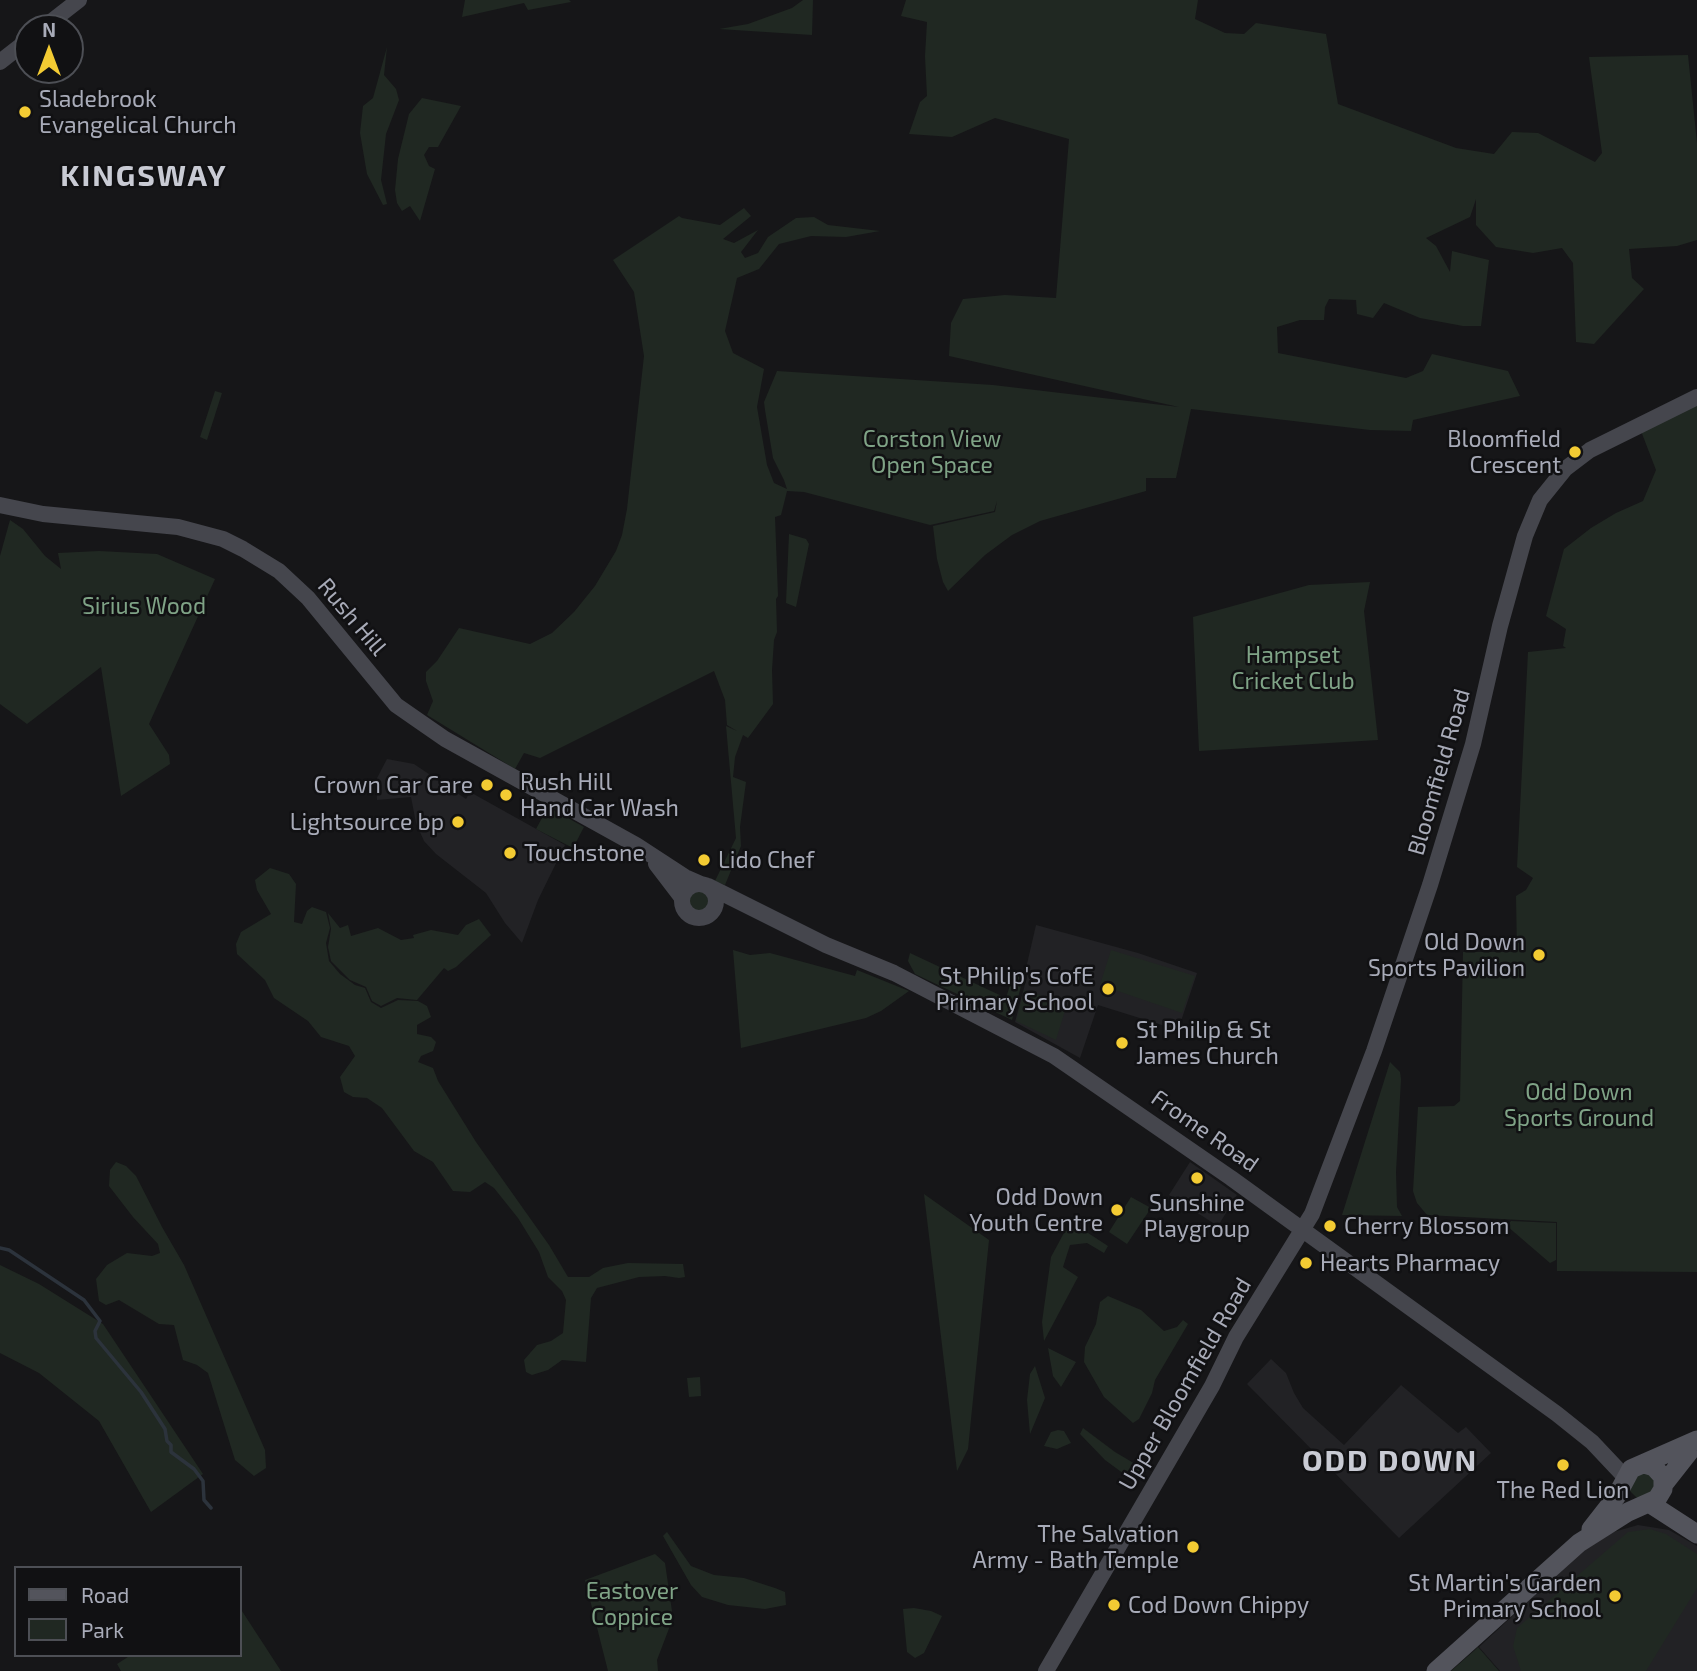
<!DOCTYPE html>
<html>
<head>
<meta charset="utf-8">
<style>
  body { margin:0 }
  #map { position:relative; width:1697px; height:1671px; overflow:hidden; background:#161618; font-family:"Exo 2",sans-serif }
  canvas { display:block }
  .legend { position:absolute; left:14px; top:1566px; width:228px; height:91px; box-sizing:border-box; background:#111113; border:2px solid #4d4f55; margin:0; padding:9px 12px; list-style:none; font-size:21px; color:#a8abb8 }
  .legend li { display:flex; align-items:center; gap:14px; height:35px }
  .legend b { width:35px; border:2px solid #4d4f55 }
  .north { position:absolute; left:14px; top:14px; width:70px; height:70px; box-sizing:border-box; background:#111113; border:2px solid #4d4f55; border-radius:50%; rotate:0deg; font-size:19px; font-weight:700; line-height:28px; text-align:center; color:#a8abb8 }
  .north::after { content:''; display:block; margin:auto; width:24px; height:32px; background:#f3cb33; clip-path:polygon(50% 0,100% 100%,50% 72%,0 100%) }
</style>
</head>
<body>
<div id="map">
<canvas width="1697" height="1671"></canvas>
<ul class="legend">
<li><b style="height:9px;background:#53545c"></b>Road</li>
<li><b style="height:19px;background:#202822"></b>Park</li>
</ul>
<div class="north">N</div>
</div>
<script>
const context = document.querySelector('canvas').getContext('2d');
context.lineJoin = 'round';
function paint(path, color) {
  context.fillStyle = color;
  context.fill(path, 'evenodd');
}
function shape(rows) {
  const path = new Path2D();
  for (const r of rows) {
    if (r.length === 3) {
      path.moveTo(r[0] + r[2], r[1]);
      path.arc(r[0], r[1], r[2], 0, 2 * Math.PI);
      continue;
    }
    path.moveTo(r[0], r[1]);
    for (let i = 2; i < r.length; i += 2) path.lineTo(r[i], r[i + 1]);
  }
  return path;
}
function stroke(path, color, width, dash) {
  context.strokeStyle = color;
  context.lineWidth = width;
  context.lineCap = dash ? 'butt' : 'round';
  context.setLineDash(dash || []);
  context.stroke(path);
}
function label(font, color, halo, rows, align = 'center') {
  context.font = font + ' "Exo 2",sans-serif';
  context.lineWidth = 5;
  context.setLineDash([]);
  context.textBaseline = 'middle';
  context.strokeStyle = halo;
  context.fillStyle = color;
  for (const [text, x, y, turn = 0] of rows) {
    context.save();
    context.translate(x, y);
    context.rotate((+turn || 0) * Math.PI / 180);
    context.textAlign = isNaN(turn) ? turn : align;
    if (halo) context.strokeText(text, 0, 0);
    context.fillText(text, 0, 0);
    context.restore();
  }
}
paint(shape([
  [387,759,414,764,466,799,470,792,565,845,538,900,522,943,505,923,486,893,436,854,424,841,416,823,411,797,377,800,376,780],
  [1036,925,1138,953,1197,973,1178,1030,1098,1005,1080,1058,1015,1022,1028,973,1027,964],
  [1190,1162,1237,1195,1218,1226,1169,1195],
  [1271,1359,1286,1373,1294,1393,1303,1408,1344,1445,1401,1385,1458,1433,1466,1427,1491,1453,1399,1538,1247,1384],
  [1638,1525,1669,1530,1697,1546,1697,1671,1500,1671,1479,1647,1591,1543,1603,1535]
]), '#222225');
paint(shape([
  [465,0,569,0,571,2,528,10,524,3,462,17],
  [803,0,813,0,812,35,719,29,748,24,792,8],
  [906,0,1198,0,1195,19,1225,33,1244,34,1256,23,1326,34,1338,104,1456,148,1494,154,1512,132,1538,133,1595,162,1602,153,1589,57,1688,55,1697,143,1697,240,1677,246,1629,249,1632,278,1644,289,1594,344,1576,342,1573,263,1562,248,1533,253,1496,247,1476,225,1476,199,1470,217,1426,238,1436,246,1450,272,1452,251,1489,260,1481,326,1463,326,1420,318,1384,303,1373,318,1357,314,1356,300,1329,299,1325,307,1324,320,1300,320,1277,327,1278,353,1406,378,1423,371,1432,354,1508,371,1520,396,1413,420,1411,431,1370,430,1191,409,1176,478,1146,478,1146,491,1040,521,1012,535,985,555,948,591,943,582,937,559,933,526,995,512,997,501,994,511,930,525,804,492,787,491,781,515,775,517,778,596,776,599,777,632,774,640,772,670,773,704,748,738,743,735,735,757,733,777,746,782,740,827,741,846,725,885,715,881,736,838,726,726,737,731,727,725,725,700,714,671,540,758,524,753,515,769,427,715,433,701,426,681,426,672,437,661,459,628,530,644,552,633,574,612,595,586,616,551,622,535,627,509,644,356,634,292,613,260,679,216,682,218,720,225,744,208,751,216,723,239,734,243,758,230,741,252,745,258,758,253,768,237,796,218,814,217,828,225,880,231,846,237,811,236,779,244,759,269,737,278,725,331,733,353,764,369,757,407,767,465,774,483,787,489,784,480,773,458,765,410,764,402,777,371,993,385,1179,407,949,356,951,323,963,299,1005,295,1056,298,1069,139,995,118,952,137,909,134,920,102,927,96,925,56,927,22,901,16],
  [387,47,384,75,396,89,399,100,386,134,381,180,387,204,383,205,367,174,360,133,363,106,373,98],
  [422,98,461,106,438,147,429,147,424,155,429,166,435,169,420,221,410,206,402,211,397,203,395,190,398,159,409,114],
  [215,391,222,393,207,440,200,437],
  [1697,405,1697,1272,1557,1271,1557,1222,1427,1215,1417,1203,1413,1191,1418,1107,1454,1106,1460,1101,1463,952,1517,952,1516,896,1526,890,1533,878,1517,867,1528,652,1566,648,1563,646,1566,629,1546,616,1564,549,1591,528,1616,513,1643,501,1656,470,1641,431],
  [10,520,23,529,45,556,61,569,58,553,99,551,157,554,215,579,149,724,169,755,170,764,121,796,101,667,27,724,0,704,0,556],
  [789,534,806,539,809,544,796,607,786,603],
  [1370,582,1364,611,1378,740,1199,751,1193,617,1309,585],
  [548,807,584,827,573,848,536,829],
  [270,868,289,874,296,884,294,922,302,924,307,911,312,907,326,912,330,928,326,943,329,961,340,974,355,985,365,988,371,1002,381,1008,398,1000,418,1001,427,1006,431,1017,417,1025,417,1034,431,1037,436,1042,433,1051,421,1056,418,1062,433,1068,438,1081,476,1142,549,1245,568,1277,589,1277,603,1268,628,1263,683,1264,685,1277,679,1278,665,1276,639,1277,597,1288,591,1298,586,1362,562,1360,548,1370,532,1375,526,1372,524,1360,537,1345,551,1341,563,1333,566,1300,562,1291,548,1277,539,1252,518,1218,494,1188,485,1182,470,1192,453,1191,433,1162,414,1151,382,1108,367,1098,353,1097,344,1092,340,1077,355,1056,349,1046,321,1037,308,1021,274,998,265,980,237,954,236,944,241,932,271,914,257,890,255,880],
  [700,902,11],
  [328,913,340,928,348,925,351,936,378,928,401,940,414,938,413,935,431,930,458,935,466,925,479,919,491,935,456,967,448,971,444,968,417,1000,397,998,381,1006,372,1001,366,987,350,980,331,961,328,947,331,929],
  [733,950,750,955,770,953,855,976,857,970,909,991,881,1011,866,1018,741,1048],
  [1111,950,1195,976,1182,1013,1100,985],
  [910,953,1006,998,1014,972,1024,975,1012,1020,915,974,908,961],
  [1024,990,1067,1004,1056,1040,1016,1021],
  [1390,1062,1400,1072,1401,1079,1396,1172,1397,1207,1402,1216,1342,1215],
  [116,1162,126,1166,136,1176,162,1227,184,1265,265,1450,266,1468,254,1476,235,1460,208,1373,197,1365,183,1360,174,1325,159,1324,119,1300,106,1305,99,1301,96,1279,107,1265,127,1253,152,1256,160,1253,158,1244,133,1217,109,1186,110,1170],
  [924,1194,989,1240,968,1449,957,1471],
  [1131,1197,1151,1208,1127,1244,1109,1232],
  [1511,1221,1556,1223,1556,1260,1550,1263,1507,1226],
  [1075,1229,1085,1231,1108,1246,1104,1253,1087,1243,1070,1245,1063,1267,1078,1277,1044,1341,1042,1322,1051,1257,1065,1231],
  [0,1265,39,1284,103,1324,203,1474,151,1512,99,1421,39,1373,0,1353],
  [1108,1296,1141,1310,1164,1331,1177,1327,1183,1320,1188,1324,1155,1380,1152,1393,1139,1419,1133,1423,1104,1397,1084,1362,1085,1347,1096,1324,1100,1302],
  [1048,1348,1076,1362,1061,1387,1053,1376],
  [1035,1366,1045,1398,1030,1434,1027,1400,1030,1374],
  [700,1377,701,1396,689,1397,687,1378],
  [1083,1428,1115,1452,1147,1471,1135,1482,1105,1460,1080,1434],
  [1058,1430,1064,1431,1071,1443,1057,1449,1044,1446,1051,1432],
  [1635,1473,1651,1473,1657,1488,1640,1499,1636,1497,1629,1490],
  [1650,1529,1666,1534,1697,1554,1697,1588,1646,1671,1521,1671,1513,1646,1517,1628,1628,1532],
  [667,1532,691,1566,714,1575,744,1578,775,1588,785,1592,786,1605,765,1609,728,1605,702,1597,691,1585,663,1536],
  [655,1554,665,1563,673,1618,657,1660,658,1671,608,1671,585,1580],
  [240,1608,281,1671,121,1671,117,1664,131,1655,240,1655],
  [914,1608,931,1611,942,1616,924,1653,915,1658,907,1652,903,1609],
  [1478,1647,1499,1671,1451,1671,1475,1650]
]), '#202822');
stroke(shape([
  [0,1248,9,1250,84,1300,100,1321,95,1331,96,1338,141,1392,165,1429,167,1441,171,1445,171,1452,194,1469,203,1481,204,1500,211,1508]
]), '#2c333c', 3.5);
stroke(shape([
  [43,28,79,0],
  [0,62,28,40],
  [0,505,43,514,178,527,223,539,243,549,279,571,308,598,396,705,419,721,445,739,636,845,685,877,701,884],
  [656,864,682,898],
  [699,901,17],
  [708,886,826,945,894,973,1054,1056,1231,1178,1557,1414,1592,1442,1625,1477],
  [1046,1671,1212,1386,1236,1337,1312,1214,1374,1051,1430,885,1473,744,1500,626,1525,536,1540,500,1565,469,1590,450,1697,397]
]), '#45464d', 16);
stroke(shape([
  [1664,1484,1696,1443],
  [1649,1503,1697,1534],
  [1591,1529,1616,1497,1631,1469,1697,1440],
  [1436,1671,1579,1543,1628,1512,1657,1499,1663,1489,1663,1477,1654,1467,1644,1464]
]), '#53545c', 19);
for (const [x, y, r, color] of [
  [25,112,7,"#f3cb33"],
  [1575,452,7,"#f3cb33"],
  [487,785,7,"#f3cb33"],
  [506,795,7,"#f3cb33"],
  [458,822,7,"#f3cb33"],
  [510,853,7,"#f3cb33"],
  [704,860,7,"#f3cb33"],
  [1539,955,7,"#f3cb33"],
  [1108,989,7,"#f3cb33"],
  [1122,1043,7,"#f3cb33"],
  [1197,1178,7,"#f3cb33"],
  [1117,1210,7,"#f3cb33"],
  [1330,1226,7,"#f3cb33"],
  [1306,1263,7,"#f3cb33"],
  [1563,1465,7,"#f3cb33"],
  [1193,1547,7,"#f3cb33"],
  [1615,1596,7,"#f3cb33"],
  [1114,1605,7,"#f3cb33"]
]) {
  const dot = new Path2D();
  dot.arc(x, y, r, 0, 2 * Math.PI);
  context.fillStyle = color;
  context.fill(dot);
  stroke(dot, '#111113', 2.5);
}
label('23px', '#a8abb8', '#111113', [
  ["Sladebrook",39,99],
  ["Evangelical Church",39,125],
  ["Bloomfield",1561,439,"right"],
  ["Crescent",1561,465,"right"],
  ["Rush Hill",520,782],
  ["Hand Car Wash",520,808],
  ["Crown Car Care",473,785,"right"],
  ["Lightsource bp",444,822,"right"],
  ["Touchstone",524,853],
  ["Lido Chef",718,860],
  ["Old Down",1525,942,"right"],
  ["Sports Pavilion",1525,968,"right"],
  ["St Philip's CofE",1094,976,"right"],
  ["Primary School",1094,1002,"right"],
  ["St Philip & St",1136,1030],
  ["James Church",1136,1056],
  ["Odd Down",1103,1197,"right"],
  ["Youth Centre",1103,1223,"right"],
  ["Sunshine",1197,1203,"center"],
  ["Playgroup",1197,1229,"center"],
  ["Cherry Blossom",1344,1226],
  ["Hearts Pharmacy",1320,1263],
  ["The Red Lion",1563,1490,"center"],
  ["The Salvation",1179,1534,"right"],
  ["Army - Bath Temple",1179,1560,"right"],
  ["St Martin's Garden",1601,1583,"right"],
  ["Primary School",1601,1609,"right"],
  ["Cod Down Chippy",1128,1605]
], 'left');
label('23px', '#7fa386', '#111113', [
  ["Corston View",932,439],
  ["Open Space",932,465],
  ["Sirius Wood",144,606],
  ["Hampset",1293,655],
  ["Cricket Club",1293,681],
  ["Odd Down",1579,1092],
  ["Sports Ground",1579,1118],
  ["Eastover",632,1591],
  ["Coppice",632,1617]
]);
label('23px', '#a8abb8', '#111113', [
  ["Rush Hill",352,617,50],
  ["Bloomfield Road",1439,772,-74],
  ["Frome Road",1205,1131,35],
  ["Upper Bloomfield Road",1185,1384,-60]
]);
context.letterSpacing = '2px';
label('bold 30px', '#c9cbd4', '#111113', [
  ["KINGSWAY",144,176],
  ["ODD DOWN",1390,1461]
]);
context.letterSpacing = '0px';
</script>
</body>
</html>
